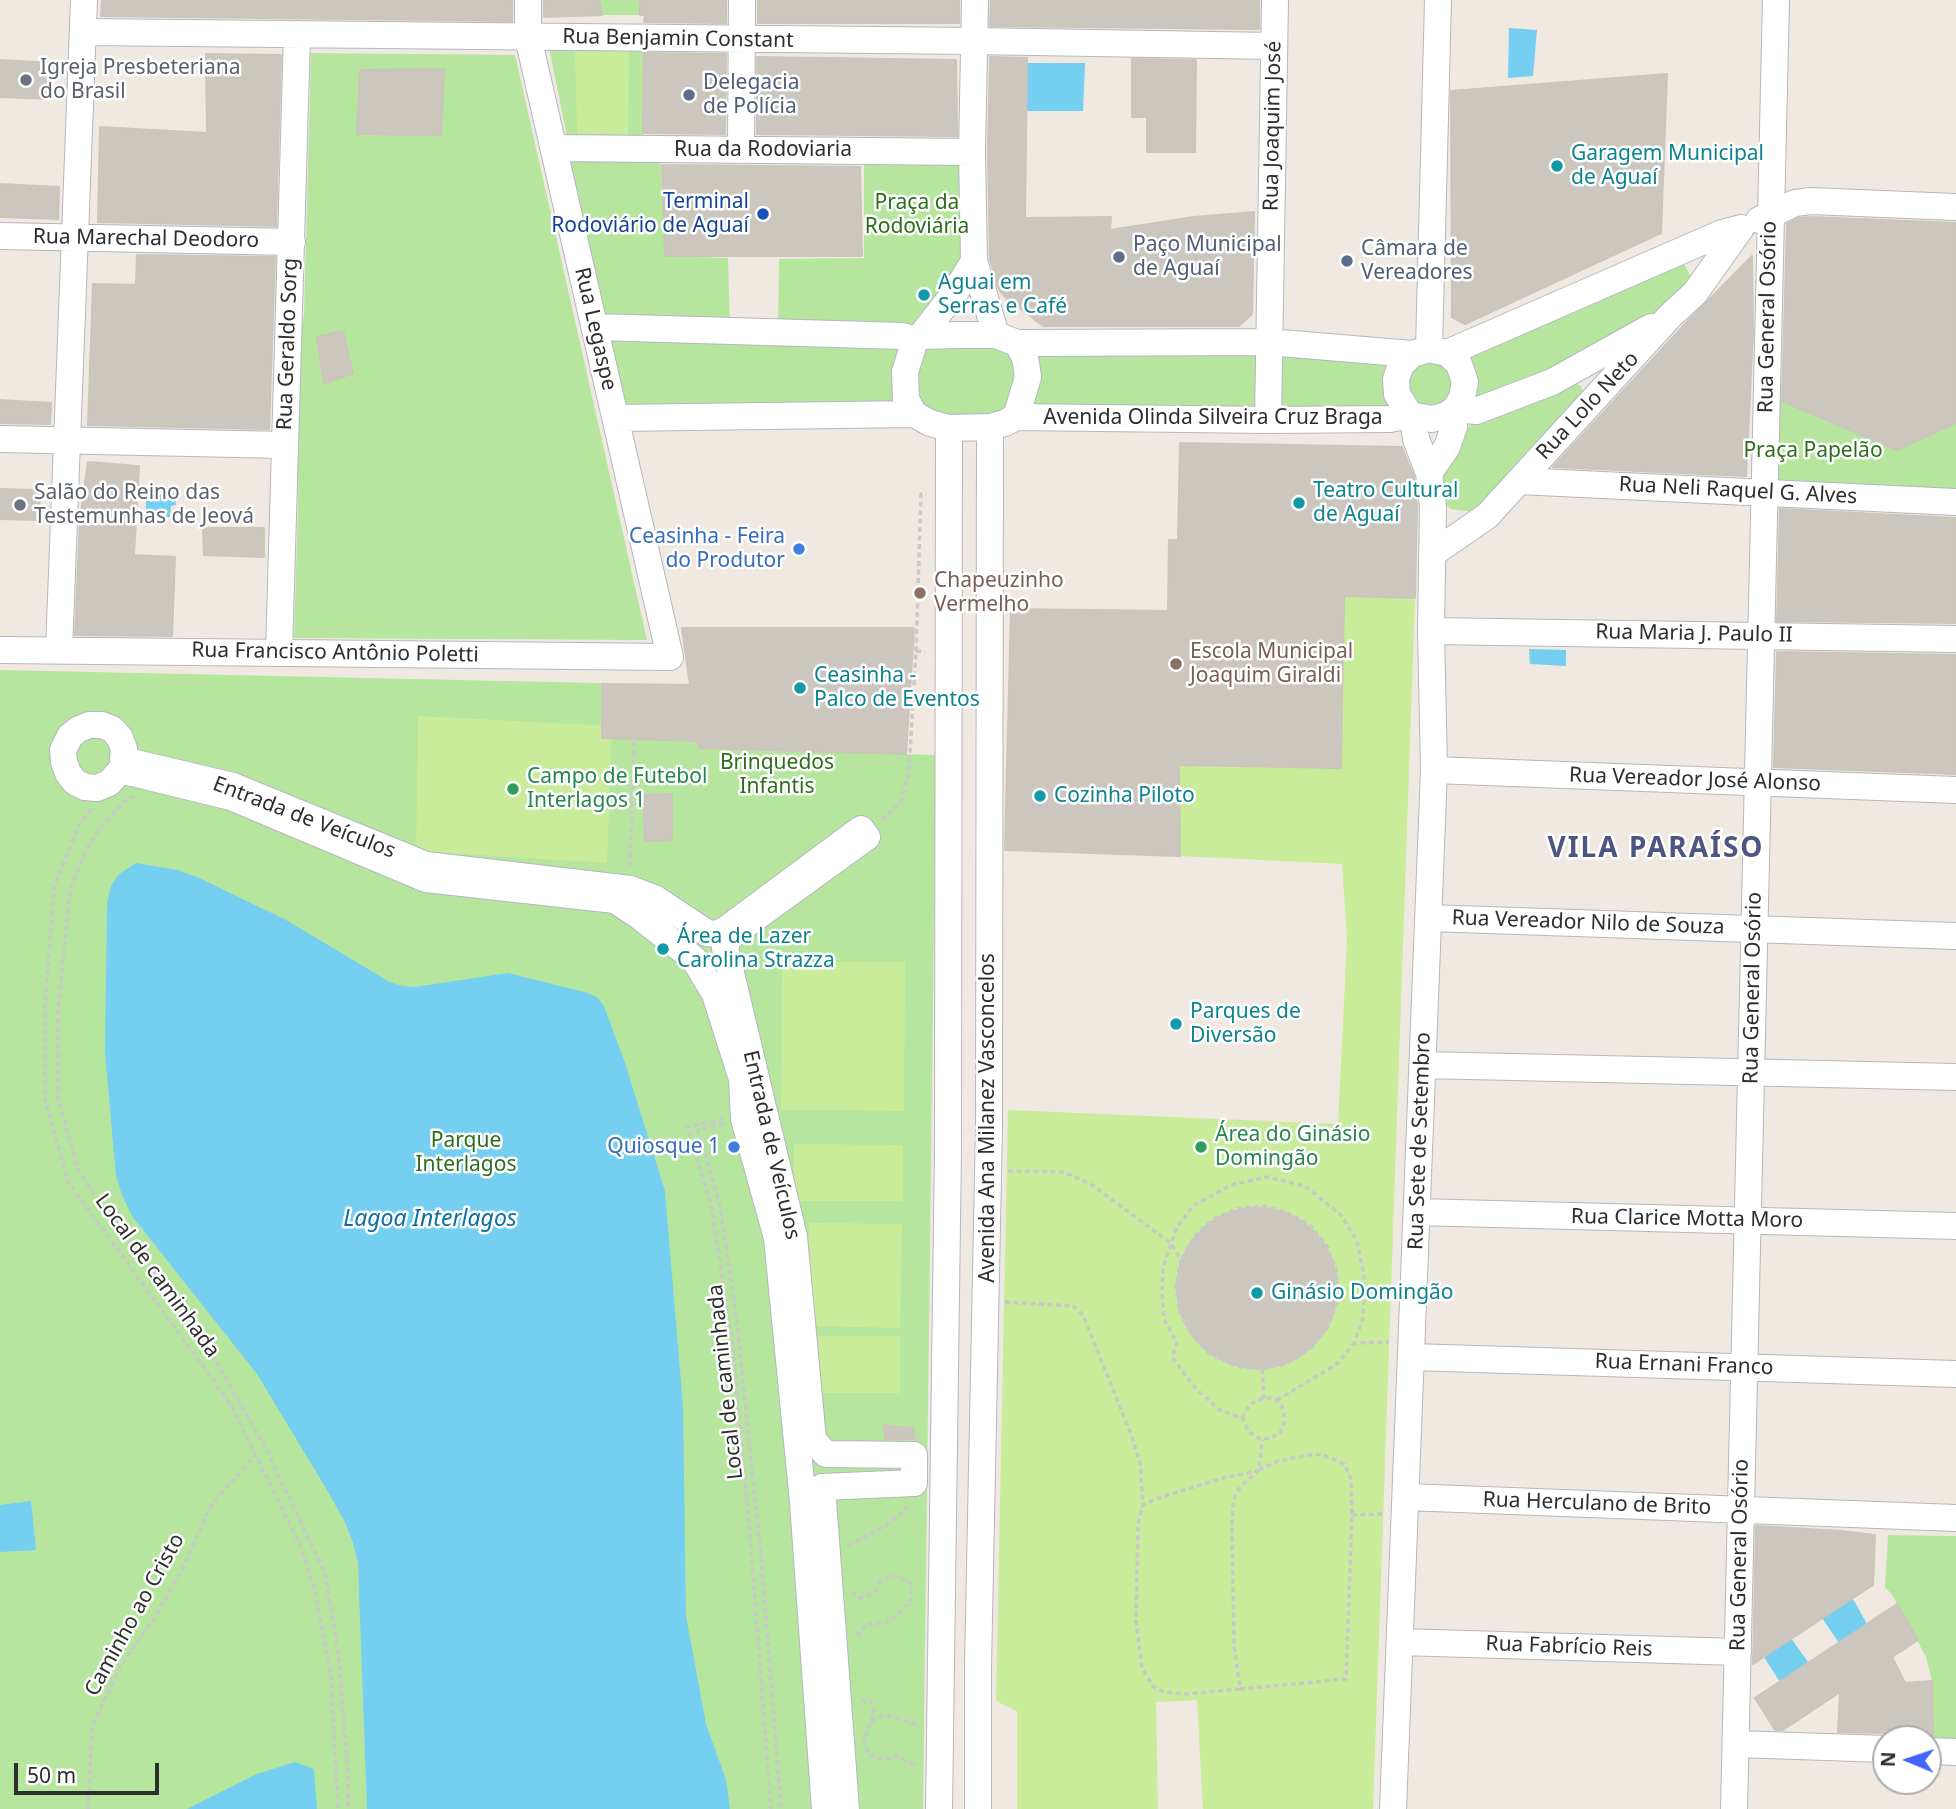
<!DOCTYPE html>
<html>
<head>
<meta charset="utf-8">
<style>
  body { margin:0 }
  #map { position:relative; width:1956px; height:1809px; overflow:hidden; background:#efe9e1; font-family:"Noto Sans",sans-serif }
  canvas { display:block }
  .north { position:absolute; left:1872px; top:1725px; width:70px; height:70px; box-sizing:border-box; background:#fff; border:2px solid #ababab; border-radius:50%; rotate:272deg; font-size:19px; font-weight:700; line-height:28px; text-align:center; color:#2e2e2e }
  .north::after { content:''; display:block; margin:auto; width:24px; height:32px; background:#4264fb; clip-path:polygon(50% 0,100% 100%,50% 72%,0 100%) }
  .scale { position:absolute; left:14px; top:1763px; width:145px; height:32px; box-sizing:border-box; border:4px solid #2e2e2e; border-top:0; padding-left:9px; font-size:21px; line-height:24px; white-space:nowrap; color:#2e2e2e; -webkit-text-stroke:5px #fff; paint-order:stroke }
</style>
</head>
<body>
<div id="map">
<canvas width="1956" height="1809"></canvas>
<div class="north">N</div>
<div class="scale">50 m</div>
</div>
<script>
const context = document.querySelector('canvas').getContext('2d');
context.lineJoin = 'round';
function paint(path, color) {
  context.fillStyle = color;
  context.fill(path, 'evenodd');
}
function shape(rows) {
  const path = new Path2D();
  for (const r of rows) {
    if (r.length === 3) {
      path.moveTo(r[0] + r[2], r[1]);
      path.arc(r[0], r[1], r[2], 0, 2 * Math.PI);
      continue;
    }
    path.moveTo(r[0], r[1]);
    for (let i = 2; i < r.length; i += 2) path.lineTo(r[i], r[i + 1]);
  }
  return path;
}
function stroke(path, color, width, dash) {
  context.strokeStyle = color;
  context.lineWidth = width;
  context.lineCap = dash ? 'butt' : 'round';
  context.setLineDash(dash || []);
  context.stroke(path);
}
function label(font, color, halo, rows, align = 'center') {
  context.font = font + ' "Noto Sans",sans-serif';
  context.lineWidth = 5;
  context.setLineDash([]);
  context.textBaseline = 'middle';
  context.strokeStyle = halo;
  context.fillStyle = color;
  for (const [text, x, y, turn = 0] of rows) {
    context.save();
    context.translate(x, y);
    context.rotate((+turn || 0) * Math.PI / 180);
    context.textAlign = isNaN(turn) ? turn : align;
    if (halo) context.strokeText(text, 0, 0);
    context.fillText(text, 0, 0);
    context.restore();
  }
}
paint(shape([
  [599,0,640,0,640,15,602,15],
  [548,43,644,43,643,144,568,141],
  [311,53,515,55,647,640,294,638,298,504,298,345,304,315],
  [554,148,660,149,665,256,728,258,730,326,601,322],
  [970,155,968,259,915,335,778,328,779,259,864,258,864,156],
  [1678,260,1685,266,1694,283,1669,314,1477,408,1455,353],
  [603,331,902,340,909,410,620,411],
  [995,339,1023,358,1014,415,932,421,908,374,916,343],
  [1023,348,1387,359,1383,380,1398,414,1020,415],
  [1413,356,1457,367,1447,412,1405,405],
  [1570,383,1580,385,1585,395,1516,475,1472,512,1451,509,1440,498,1437,473,1451,449,1476,418],
  [1779,400,1897,450,1956,423,1956,493,1777,485],
  [0,670,688,685,699,748,936,755,923,1809,0,1809],
  [1888,1535,1956,1536,1956,1743,1933,1743,1932,1681,1926,1657,1893,1596,1885,1587]
]), '#b6e59e');
paint(shape([
  [575,51,629,51,628,135,577,134],
  [1352,596,1415,598,1373,1809,1203,1809,1197,1700,1156,1702,1158,1809,1017,1809,1017,1711,996,1701,1008,1110,1338,1124,1347,939,1342,864,1180,856,1179,765,1341,768,1344,598],
  [418,716,612,726,607,863,416,851],
  [782,961,905,962,904,1111,781,1110],
  [794,1144,903,1145,903,1201,794,1201],
  [809,1223,902,1224,900,1328,808,1326],
  [814,1336,900,1336,900,1393,814,1393]
]), '#c9ec9a');
paint(shape([
  [1509,28,1537,30,1533,76,1508,78],
  [1027,63,1085,63,1083,111,1026,111],
  [175,493,176,505,171,506,170,517,146,516,146,495],
  [1529,649,1566,650,1566,666,1530,664],
  [136,863,177,870,197,877,286,920,388,981,402,986,415,987,508,973,588,993,597,997,604,1006,624,1060,665,1191,683,1406,686,1616,706,1724,726,1780,730,1809,367,1809,358,1562,353,1543,345,1522,327,1490,257,1374,132,1216,122,1195,116,1176,105,1053,107,903,111,886,118,875],
  [31,1501,36,1550,0,1552,0,1505],
  [1853,1599,1867,1624,1839,1643,1822,1618],
  [1791,1638,1808,1662,1780,1682,1764,1657],
  [295,1762,314,1769,317,1809,187,1809,257,1774]
]), '#75cff0');
const building = shape([
  [102,0,512,0,512,21,101,16,102,0],
  [544,0,599,0,602,15,544,17,544,0],
  [640,0,726,0,726,23,644,22,645,15,640,15,640,0],
  [758,0,959,0,959,23,758,23,758,0],
  [991,0,1259,0,1259,29,990,26,991,0],
  [644,53,726,54,725,134,643,133,644,53],
  [206,54,281,55,276,226,98,222,100,127,207,133,206,54],
  [757,57,956,60,957,136,757,134,757,57],
  [990,57,1027,58,1025,218,1111,217,1110,230,1194,217,1254,212,1252,314,1239,326,1043,326,1004,296,998,288,990,259,988,152,990,57],
  [1132,59,1196,60,1195,152,1147,152,1147,117,1132,117,1132,59],
  [0,60,53,63,52,99,0,97,0,60],
  [444,69,441,135,357,134,360,70,444,69],
  [1667,74,1661,233,1465,324,1452,317,1451,91,1667,74],
  [662,165,860,167,862,256,665,256,662,165],
  [0,184,59,187,58,219,0,217,0,184],
  [1812,217,1956,223,1956,423,1897,450,1782,401,1787,224,1799,218,1812,217],
  [137,255,275,257,269,429,88,425,93,284,136,285,137,255],
  [1752,256,1753,332,1746,476,1553,467,1685,324,1752,256],
  [343,331,353,373,324,384,317,337,343,331],
  [0,400,51,403,50,424,0,423,0,400],
  [1180,443,1402,447,1414,477,1417,508,1415,598,1344,596,1341,768,1179,765,1180,856,1005,850,1011,609,1168,611,1169,540,1178,540,1180,443],
  [88,462,139,466,134,555,175,557,172,636,75,635,80,519,88,462],
  [0,489,40,490,39,520,0,519,0,489],
  [1780,509,1956,518,1956,623,1777,621,1780,509],
  [203,528,264,528,264,557,204,555,203,528],
  [682,628,914,628,906,754,699,748,698,741,602,738,602,684,690,685,682,628],
  [1777,652,1956,655,1956,774,1774,767,1777,652],
  [672,794,672,840,645,841,643,795,672,794],
  [1257,1288,80],
  [884,1425,914,1429,914,1439,885,1439,884,1425],
  [1756,1526,1841,1531,1875,1535,1873,1585,1753,1664,1756,1526],
  [1897,1604,1918,1640,1892,1657,1905,1683,1932,1681,1933,1735,1895,1736,1887,1733,1838,1732,1840,1692,1783,1730,1775,1730,1755,1698,1897,1604]
]);
paint(building, '#cbc7bf');
stroke(building, '#cbc5ba', 2);
const minor = shape([
  [975,0,972,152,974,261,996,335],
  [83,32,974,41,1274,46],
  [554,148,972,152],
  [741,150,742,0],
  [1759,220,1795,203,1811,201,1956,207],
  [0,236,292,242],
  [595,327,903,336,915,340],
  [957,335,996,335,1017,343,1025,357,1028,377,1016,417,1005,423,990,427,949,428,930,423,914,414,906,399,905,372,915,340,921,336,957,335],
  [921,336,956,291,974,261],
  [1017,343,1269,342,1412,354],
  [1429,349,1438,0],
  [1429,349,1447,353,1459,364,1465,382,1462,398,1455,409,1447,415,1432,419,1410,415,1397,394,1396,379,1401,365,1412,354,1429,349],
  [1455,409,1476,411,1552,382,1651,327],
  [1016,417,1268,420,1390,419,1410,415],
  [616,418,914,414],
  [1268,420,1275,0],
  [0,439,285,445],
  [1429,473,1447,447,1454,427,1452,412],
  [1519,481,1956,502],
  [1432,554,1487,516,1670,316,1695,293,1741,228,1722,233,1447,353],
  [1431,631,1956,639],
  [0,650,670,657,528,37,528,0],
  [59,650,84,0],
  [279,653,297,34],
  [1434,770,1956,790],
  [1429,918,1956,936],
  [1424,1065,1956,1077],
  [1417,1212,1956,1226],
  [1412,1357,1956,1374],
  [1406,1497,1956,1518],
  [1400,1642,1738,1652],
  [1736,1744,1886,1749],
  [1928,1751,1956,1752],
  [825,1809,803,1502,777,1238,744,1119,742,1079,715,994,694,959,639,916,615,900,426,879,231,797,137,774,120,771,109,783,97,788,85,787,75,782,68,773,64,762,63,750,70,736,79,729,89,725,102,725,112,729,120,738,124,749,123,760,233,786,426,865,630,889,656,899,707,933,717,934,725,930,861,829,867,837,729,937,725,948,794,1237,813,1440,826,1454,914,1455,914,1483,822,1487,846,1809],
  [939,1809,948,1148,949,428],
  [978,1809,978,1666,989,1126,990,427],
  [1393,1809,1434,770,1431,631,1433,507,1429,473,1416,439,1413,417],
  [1734,1809,1776,0]
]);
stroke(minor, '#b4b7c1', 28);
stroke(shape([
  [916,651,921,494,926,495],
  [135,796,124,801,98,830,85,852,70,890,58,1009,58,1097,78,1170,103,1207,198,1330,265,1447,325,1573,338,1651,348,1773,348,1809],
  [91,809,79,825,54,887,45,1004,45,1100,68,1182,230,1403,301,1547,315,1591,331,1678,338,1809],
  [882,820,901,802,909,772,916,651,925,652],
  [630,866,634,738],
  [723,1119,687,1127,711,1204,733,1347,750,1535,771,1809],
  [724,1124,698,1130,720,1205,737,1323,762,1567,781,1809],
  [1008,1171,1064,1172,1092,1185,1171,1243,1181,1260,1176,1286,1180,1312,1192,1335,1210,1354,1235,1366,1262,1369,1288,1363,1311,1348,1328,1327,1337,1301,1337,1273,1328,1248,1311,1226,1288,1213,1263,1206,1237,1209,1213,1219,1194,1237,1181,1260],
  [1005,1302,1073,1306,1083,1315,1131,1434,1140,1463,1143,1505],
  [1262,1369,1264,1398],
  [1277,1400,1337,1364,1354,1343],
  [1242,1418,1250,1404,1264,1398,1271,1398,1277,1400,1282,1406,1285,1420,1280,1434,1262,1440,1249,1432,1242,1418,1220,1410,1196,1389,1172,1357,1177,1343,1164,1319,1162,1293,1163,1267,1177,1227,1193,1206,1231,1185,1267,1177,1305,1186,1342,1216,1357,1241,1365,1281,1363,1318,1354,1343,1389,1342],
  [1259,1470,1241,1486,1236,1493,1233,1503,1232,1524,1234,1646,1240,1689,1346,1679,1352,1515,1351,1479,1344,1464,1329,1457,1315,1454,1278,1461,1259,1470,1262,1440],
  [1352,1515,1382,1514],
  [848,1546,888,1524,905,1511,907,1506],
  [852,1593,858,1598,866,1597,875,1591,880,1582,888,1577,895,1576,911,1583,911,1602,896,1616,886,1623,866,1624,860,1634,854,1633],
  [1240,1689,1186,1694,1164,1692,1153,1686,1142,1668,1136,1622,1138,1523,1143,1505,1158,1498,1223,1478,1257,1471],
  [861,1701,871,1701,874,1713,864,1741,868,1754,883,1760,898,1756,908,1763,918,1764],
  [871,1721,885,1715,920,1725],
  [88,1809,92,1727,120,1667,157,1614,185,1564,211,1505,256,1455]
]), '#c9c9c9', 3.5, [5, 3.5]);
stroke(minor, '#fff', 26);
for (const [x, y, r, color] of [
  [26,80,7,"#6b7280"],
  [689,95,7,"#5c6f8a"],
  [1557,166,7,"#0f9aa8"],
  [763,214,7,"#1a4fb4"],
  [1119,257,7,"#5c6f8a"],
  [1347,261,7,"#5c6f8a"],
  [924,295,7,"#0f9aa8"],
  [1299,503,7,"#0f9aa8"],
  [20,505,7,"#6b7280"],
  [799,549,7,"#3f7fe0"],
  [920,593,7,"#8d6e63"],
  [1176,664,7,"#8d6e63"],
  [800,688,7,"#0f9aa8"],
  [513,789,7,"#2e9e5b"],
  [1040,796,7,"#0f9aa8"],
  [663,949,7,"#0f9aa8"],
  [1176,1024,7,"#0f9aa8"],
  [734,1147,7,"#3f7fe0"],
  [1201,1147,7,"#2e9e5b"],
  [1257,1293,7,"#0f9aa8"]
]) {
  const dot = new Path2D();
  dot.arc(x, y, r, 0, 2 * Math.PI);
  context.fillStyle = color;
  context.fill(dot);
  stroke(dot, '#fff', 2.5);
}
label('21px', '#2e2e2e', '#fff', [
  ["Rua Benjamin Constant",678,39,1],
  ["Rua Joaquim José",1273,126,-89],
  ["Rua da Rodoviaria",763,150],
  ["Rua Marechal Deodoro",146,239,1],
  ["Rua General Osório",1768,317,-89],
  ["Rua Legaspe",595,329,77],
  ["Rua Geraldo Sorg",288,344,-88],
  ["Rua Lolo Neto",1588,406,-47],
  ["Avenida Olinda Silveira Cruz Braga",1213,418],
  ["Rua Neli Raquel G. Alves",1738,491,3],
  ["Rua Maria J. Paulo II",1694,634,1],
  ["Rua Francisco Antônio Poletti",335,653,1],
  ["Rua Vereador José Alonso",1695,780,2],
  ["Entrada de Veículos",304,818,21],
  ["Rua Vereador Nilo de Souza",1588,923,2],
  ["Rua General Osório",1753,988,-89],
  ["Avenida Ana Milanez Vasconcelos",988,1118,-90],
  ["Rua Sete de Setembro",1420,1141,-88],
  ["Entrada de Veículos",771,1145,77],
  ["Rua Clarice Motta Moro",1687,1219,1],
  ["Local de caminhada",157,1276,54],
  ["Rua Ernani Franco",1684,1365,2],
  ["Local de caminhada",726,1382,-96],
  ["Rua Herculano de Brito",1597,1504,2],
  ["Rua General Osório",1740,1555,-89],
  ["Caminho ao Cristo",135,1615,-61],
  ["Rua Fabrício Reis",1569,1647,2]
]);
label('21px', '#5b616d', '#fff', [
  ["Igreja Presbeteriana",40,68],
  ["do Brasil",40,92],
  ["Salão do Reino das",34,493],
  ["Testemunhas de Jeová",34,517]
], 'left');
label('21px', '#4e5e75', '#fff', [
  ["Delegacia",703,83],
  ["de Polícia",703,107],
  ["Paço Municipal",1133,245],
  ["de Aguaí",1133,269],
  ["Câmara de",1361,249],
  ["Vereadores",1361,273]
], 'left');
label('21px', '#0d838f', '#fff', [
  ["Garagem Municipal",1571,154],
  ["de Aguaí",1571,178],
  ["Aguai em",938,283],
  ["Serras e Café",938,307],
  ["Teatro Cultural",1313,491],
  ["de Aguaí",1313,515],
  ["Ceasinha -",814,676],
  ["Palco de Eventos",814,700],
  ["Cozinha Piloto",1054,796],
  ["Área de Lazer",677,937],
  ["Carolina Strazza",677,961],
  ["Parques de",1190,1012],
  ["Diversão",1190,1036],
  ["Ginásio Domingão",1271,1293]
], 'left');
label('21px', '#164399', '#fff', [
  ["Terminal",749,202],
  ["Rodoviário de Aguaí",749,226]
], 'right');
label('21px', '#2c6e1b', '#fff', [
  ["Praça da",917,203],
  ["Rodoviária",917,227],
  ["Praça Papelão",1813,451],
  ["Brinquedos",777,763],
  ["Infantis",777,787],
  ["Parque",466,1141],
  ["Interlagos",466,1165]
]);
label('21px', '#366cbe', '#fff', [
  ["Ceasinha - Feira",785,537],
  ["do Produtor",785,561],
  ["Quiosque 1",720,1147]
], 'right');
label('21px', '#785e54', '#fff', [
  ["Chapeuzinho",934,581],
  ["Vermelho",934,605],
  ["Escola Municipal",1190,652],
  ["Joaquim Giraldi",1190,676]
], 'left');
label('21px', '#27864d', '#fff', [
  ["Campo de Futebol",527,777],
  ["Interlagos 1",527,801],
  ["Área do Ginásio",1215,1135],
  ["Domingão",1215,1159]
], 'left');
label('italic 23px', '#0d6fa3', '#fff', [
  ["Lagoa Interlagos",430,1219]
]);
context.letterSpacing = '2px';
label('bold 28px', '#4d5680', '#fff', [
  ["VILA PARAÍSO",1656,849]
]);
context.letterSpacing = '0px';
</script>
</body>
</html>
